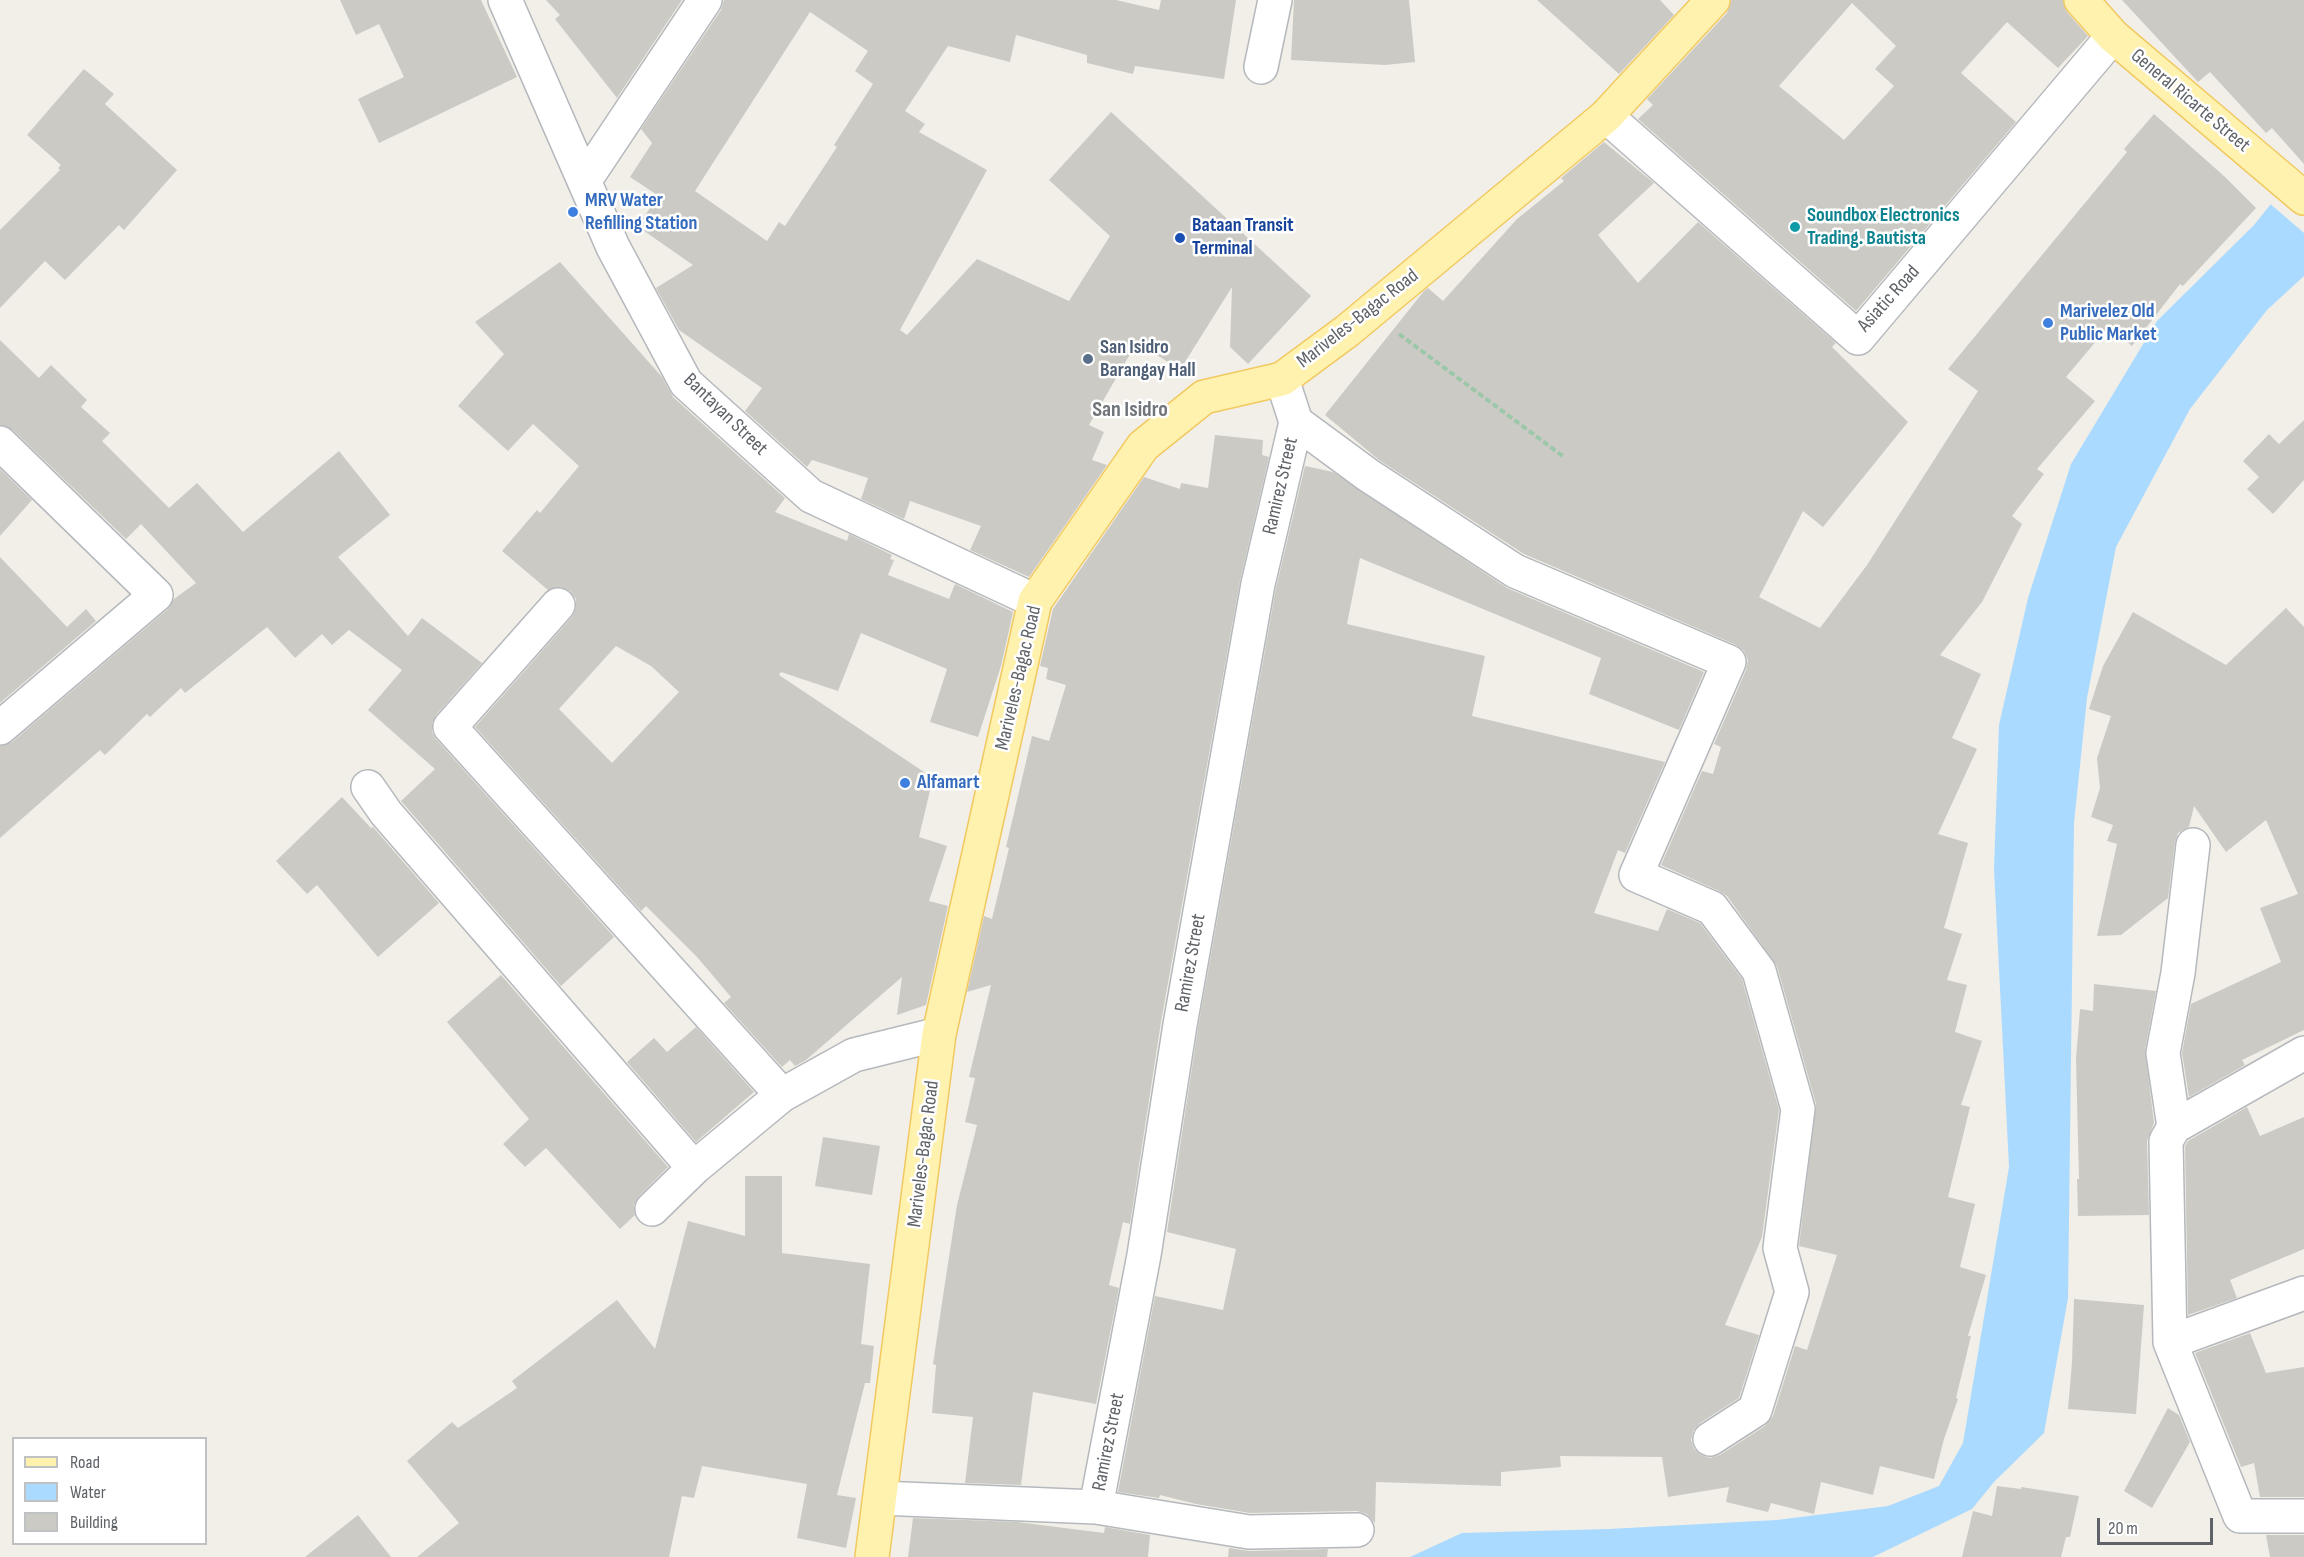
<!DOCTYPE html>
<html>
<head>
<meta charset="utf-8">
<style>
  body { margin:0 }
  #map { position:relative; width:2304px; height:1557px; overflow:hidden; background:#f1efe8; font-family:"Sofia Sans Condensed",sans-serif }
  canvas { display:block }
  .legend { position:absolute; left:12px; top:1437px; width:195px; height:108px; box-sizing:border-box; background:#fff; border:2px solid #bfc1c3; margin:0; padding:8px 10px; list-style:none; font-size:18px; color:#5f6368 }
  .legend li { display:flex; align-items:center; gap:12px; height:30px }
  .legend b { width:30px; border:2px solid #bfc1c3 }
  .scale { position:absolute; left:2097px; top:1518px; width:116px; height:27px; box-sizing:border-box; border:3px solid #5f6368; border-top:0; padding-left:8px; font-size:18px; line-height:21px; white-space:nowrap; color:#5f6368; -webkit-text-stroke:4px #fff; paint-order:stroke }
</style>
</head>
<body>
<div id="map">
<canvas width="2304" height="1557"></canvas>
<ul class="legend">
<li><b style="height:8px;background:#fff2af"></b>Road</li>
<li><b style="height:16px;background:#aadaff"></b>Water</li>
<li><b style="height:16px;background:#cccac5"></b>Building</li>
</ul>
<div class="scale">20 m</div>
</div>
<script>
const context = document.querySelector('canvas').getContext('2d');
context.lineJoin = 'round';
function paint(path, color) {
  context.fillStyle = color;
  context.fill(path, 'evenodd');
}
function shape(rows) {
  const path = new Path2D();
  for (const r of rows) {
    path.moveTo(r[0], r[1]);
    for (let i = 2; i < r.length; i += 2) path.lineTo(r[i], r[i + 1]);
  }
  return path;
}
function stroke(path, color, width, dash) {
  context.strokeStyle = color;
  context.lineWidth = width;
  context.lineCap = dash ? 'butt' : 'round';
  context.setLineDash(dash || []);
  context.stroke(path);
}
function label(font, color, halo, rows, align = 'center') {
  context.font = font + ' "Sofia Sans Condensed",sans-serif';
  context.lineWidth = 5;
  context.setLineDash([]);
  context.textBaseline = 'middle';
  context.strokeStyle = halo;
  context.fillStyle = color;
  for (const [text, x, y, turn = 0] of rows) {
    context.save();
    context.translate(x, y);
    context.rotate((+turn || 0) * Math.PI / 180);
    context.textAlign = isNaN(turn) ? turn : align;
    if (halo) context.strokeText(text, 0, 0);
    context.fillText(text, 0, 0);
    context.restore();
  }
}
paint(shape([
  [2304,163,2304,276,2267,310,2190,409,2116,547,2087,698,2074,823,2068,1298,2044,1433,1994,1482,1972,1509,1873,1557,1410,1557,1462,1533,1609,1529,1777,1520,1888,1506,1939,1486,1963,1443,2009,1167,1994,869,1999,725,2028,598,2071,464,2157,321,2254,225]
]), '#aadaff');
paint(shape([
  [2301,162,2304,164,2304,233,2268,202]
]), '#f1efe8');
paint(shape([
  [340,0,481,0,517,77,379,143,358,99,404,77,379,24,356,35],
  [546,0,682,0,617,98,555,19,560,15],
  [724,0,1116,0,1159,10,1161,0,1236,0,1224,79,1135,66,1133,74,1087,63,1087,55,1016,35,1010,62,948,46,905,111,925,124,919,132,987,170,900,330,907,335,977,259,1069,301,1110,236,1049,180,1111,112,1311,296,1248,364,1230,347,1232,287,1180,370,1137,342,1089,425,1104,432,1092,460,1107,465,1029,577,970,550,981,526,910,501,904,519,861,499,868,478,812,460,807,467,745,411,762,388,679,330,656,288,693,265,637,226,659,196,630,177,652,143,641,129,721,10],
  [810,12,868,51,855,71,873,84,834,145,837,147,785,226,779,222,767,241,695,191],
  [1294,0,1409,0,1415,62,1385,65,1291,60],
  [1537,0,1660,0,1674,15,1619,74],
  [1731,0,2063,0,2067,12,2088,36,2058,68,2007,22,1961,73,2016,122,1856,311,1638,119,1653,105,1647,99,1727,13],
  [1852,3,1896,46,1875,69,1894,86,1844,140,1779,86],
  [2122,0,2304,0,2304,164,2272,128,2266,133,2210,72,2198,82],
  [84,69,114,94,105,104,177,170,124,230,119,225,65,280,45,261,0,308,0,230,60,170,58,168,61,165,27,135],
  [2154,114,2224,176,2256,208,2183,286,2180,284,2132,346,2108,327,2066,377,2095,401,2037,469,2044,474,2012,516,2022,524,1982,602,1940,655,1981,674,1952,738,1977,749,1938,834,1968,843,1944,928,1962,934,1947,980,1967,985,1955,1032,1982,1041,1961,1105,1970,1107,1948,1197,1975,1204,1960,1267,1986,1275,1968,1336,1971,1336,1956,1398,1958,1399,1944,1439,1934,1479,1880,1466,1873,1495,1821,1482,1814,1514,1771,1503,1768,1512,1726,1502,1729,1487,1668,1497,1662,1457,1560,1456,1561,1467,1501,1472,1501,1486,1376,1482,1375,1523,1367,1514,1357,1511,1250,1513,1196,1504,1160,1495,1159,1498,1118,1492,1155,1296,1223,1310,1236,1249,1167,1232,1198,1028,1276,588,1305,466,1333,472,1507,588,1704,672,1679,730,1589,694,1601,658,1360,558,1347,624,1485,656,1472,716,1665,762,1625,853,1618,850,1594,913,1658,931,1667,909,1700,923,1742,979,1779,1110,1762,1237,1725,1325,1759,1335,1739,1398,1700,1423,1693,1431,1691,1440,1694,1449,1701,1455,1710,1458,1720,1455,1765,1426,1773,1416,1795,1346,1807,1350,1837,1255,1799,1246,1816,1104,1777,966,1727,896,1719,891,1661,865,1702,771,1713,774,1721,747,1714,744,1746,670,1748,660,1744,651,1736,645,1524,554,1379,460,1325,415,1424,291,1428,288,1443,301,1517,219,1564,181,1561,178,1604,142,1654,183,1598,235,1638,283,1698,222,1836,343,1832,347,1908,422,1823,527,1803,511,1759,597,1820,628,1867,565,1978,391,1948,369,2127,152,2124,149],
  [560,262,662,377,673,397,785,498,775,512,847,541,849,534,892,555,890,559,894,560,888,575,949,599,955,584,1013,612,1001,666,978,737,930,722,947,669,861,633,838,691,781,672,779,675,933,778,919,837,947,846,929,901,948,906,926,1005,897,1015,902,977,806,1060,795,1066,790,1060,782,1067,724,1003,731,997,697,957,646,906,641,911,475,727,572,617,576,608,576,599,570,591,561,587,548,590,502,551,537,510,540,513,579,466,533,424,508,451,458,406,504,354,475,322],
  [616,646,651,666,679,692,612,763,559,709],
  [0,340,39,378,51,365,87,400,81,407,110,433,102,441,169,508,197,483,243,532,339,451,390,515,338,557,408,636,422,618,482,663,436,715,432,723,432,732,436,739,614,937,561,986,401,801,435,769,368,710,402,670,349,630,332,645,322,634,295,658,267,627,185,693,181,688,150,717,147,714,105,755,100,750,0,838,0,746,12,742,168,609,174,599,196,583,141,524,126,539,13,430,0,425],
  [2304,420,2304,480,2273,514,2247,489,2259,477,2243,461,2269,434,2279,444],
  [1215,435,1263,440,1262,455,1269,457,1240,581,1161,1022,1130,1224,1123,1222,1109,1285,1119,1288,1096,1404,1033,1392,1021,1485,965,1483,973,1417,932,1413,936,1365,933,1364,943,1296,957,1205,977,1125,965,1122,975,1078,969,1077,991,985,967,992,984,916,992,919,1009,848,1006,847,1032,736,1049,741,1066,685,1046,679,1048,668,1040,666,1053,609,1144,477,1180,489,1181,483,1208,488],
  [0,469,32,500,0,536],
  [0,557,67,627,86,609,96,621,0,703],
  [2286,608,2304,627,2304,1030,2242,1060,2245,1065,2189,1097,2182,1053,2191,1004,2281,962,2260,908,2298,894,2266,820,2226,852,2194,806,2189,827,2178,833,2175,842,2168,898,2121,935,2097,936,2117,844,2107,841,2113,825,2091,817,2100,788,2097,758,2111,716,2089,709,2103,666,2133,612,2226,665],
  [342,797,371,828,373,827,439,903,378,957,317,885,307,894,276,861],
  [501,975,668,1167,639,1196,634,1205,635,1215,620,1229,546,1148,525,1167,503,1144,529,1119,447,1022],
  [2094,984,2156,991,2145,1050,2154,1123,2147,1141,2149,1215,2078,1216,2077,1179,2079,1179,2076,1059,2080,1009,2093,1011],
  [696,1027,754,1092,696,1142,627,1062,654,1038,667,1052],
  [2247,1107,2260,1136,2304,1117,2304,1249,2230,1280,2237,1298,2188,1315,2185,1146,2188,1141],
  [823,1137,880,1146,872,1195,815,1186],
  [745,1176,782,1176,782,1253,870,1264,861,1344,874,1346,870,1383,865,1383,837,1495,856,1498,846,1548,797,1538,807,1484,702,1466,694,1498,682,1496,669,1557,417,1557,459,1523,407,1461,452,1422,458,1428,517,1388,512,1381,617,1300,655,1349,688,1221,745,1236],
  [2074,1299,2144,1305,2136,1414,2068,1409,2072,1362],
  [2250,1333,2266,1373,2304,1367,2304,1497,2260,1497,2254,1463,2241,1467,2195,1353],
  [2168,1408,2179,1415,2190,1442,2152,1508,2124,1491],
  [1997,1486,2021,1489,2021,1487,2079,1496,2070,1537,2066,1537,2061,1557,1962,1557,1973,1511,1992,1516],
  [358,1515,391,1557,305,1557],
  [913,1518,1017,1522,1104,1533,1105,1527,1150,1535,1148,1557,908,1557],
  [2266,1535,2304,1535,2304,1557,2270,1557],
  [1229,1548,1249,1551,1328,1549,1327,1557,1228,1557]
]), '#cccac5');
const minor = shape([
  [505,0,613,247,686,383,811,496,1035,601],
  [1261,67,1275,0],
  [1606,116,1858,338,2113,36],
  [585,180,705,0],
  [1282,379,1296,422,1368,475,1515,571,1729,662,1636,875,1712,908,1759,971,1798,1109,1780,1248,1792,1292,1755,1410,1710,1439],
  [0,443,156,595,0,728],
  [558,605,450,727,782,1095],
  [368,787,386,813,694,1168],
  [2193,845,2178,973,2163,1053,2174,1127,2166,1141,2170,1342,2240,1516,2304,1516],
  [2174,1127,2304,1053],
  [652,1209,694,1168,782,1095,854,1055,939,1034],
  [2170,1342,2304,1293],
  [880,1498,1096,1507,1249,1532,1357,1530],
  [1096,1507,1144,1255,1180,1025,1258,584,1296,422]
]);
const major = shape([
  [2081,0,2113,36,2304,198],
  [872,1557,939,1034,1035,601,1143,446,1204,397,1282,379,1347,331,1606,116,1713,0]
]);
stroke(minor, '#b5b8bc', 36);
stroke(major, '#f2c960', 36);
stroke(shape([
  [1399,334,1564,457]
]), '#9cc7a9', 4, [6, 3]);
stroke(minor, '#fff', 33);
stroke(major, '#fff2af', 33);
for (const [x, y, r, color] of [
  [573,212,6,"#3f7fe0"],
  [1795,227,6,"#0f9aa8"],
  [1180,238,6,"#1a4fb4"],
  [2048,323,6,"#3f7fe0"],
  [1088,359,6,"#5c6f8a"],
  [905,783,6,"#3f7fe0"]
]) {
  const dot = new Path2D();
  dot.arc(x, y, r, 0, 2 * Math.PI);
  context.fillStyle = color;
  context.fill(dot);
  stroke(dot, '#fff', 2);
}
label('20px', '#5f6368', '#fff', [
  ["General Ricarte Street",2190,101,40],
  ["Asiatic Road",1889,299,-48],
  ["Mariveles-Bagac Road",1358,319,-38],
  ["Bantayan Street",725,415,44],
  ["Ramirez Street",1281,486,-77],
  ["Mariveles-Bagac Road",1019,678,-77],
  ["Ramirez Street",1191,963,-80],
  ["Mariveles-Bagac Road",924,1154,-83],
  ["Ramirez Street",1109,1442,-79]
]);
label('bold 20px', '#366cbe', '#fff', [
  ["MRV Water",585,201],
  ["Refilling Station",585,224],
  ["Marivelez Old",2060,312],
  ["Public Market",2060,335],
  ["Alfamart",917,783]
], 'left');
label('bold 20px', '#0d838f', '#fff', [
  ["Soundbox Electronics",1807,216],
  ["Trading. Bautista",1807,239]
], 'left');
label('bold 20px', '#164399', '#fff', [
  ["Bataan Transit",1192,226],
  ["Terminal",1192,249]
], 'left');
label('bold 20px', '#4e5e75', '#fff', [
  ["San Isidro",1100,348],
  ["Barangay Hall",1100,371]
], 'left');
label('bold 22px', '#70757a', '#fff', [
  ["San Isidro",1130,410]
]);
</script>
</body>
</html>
